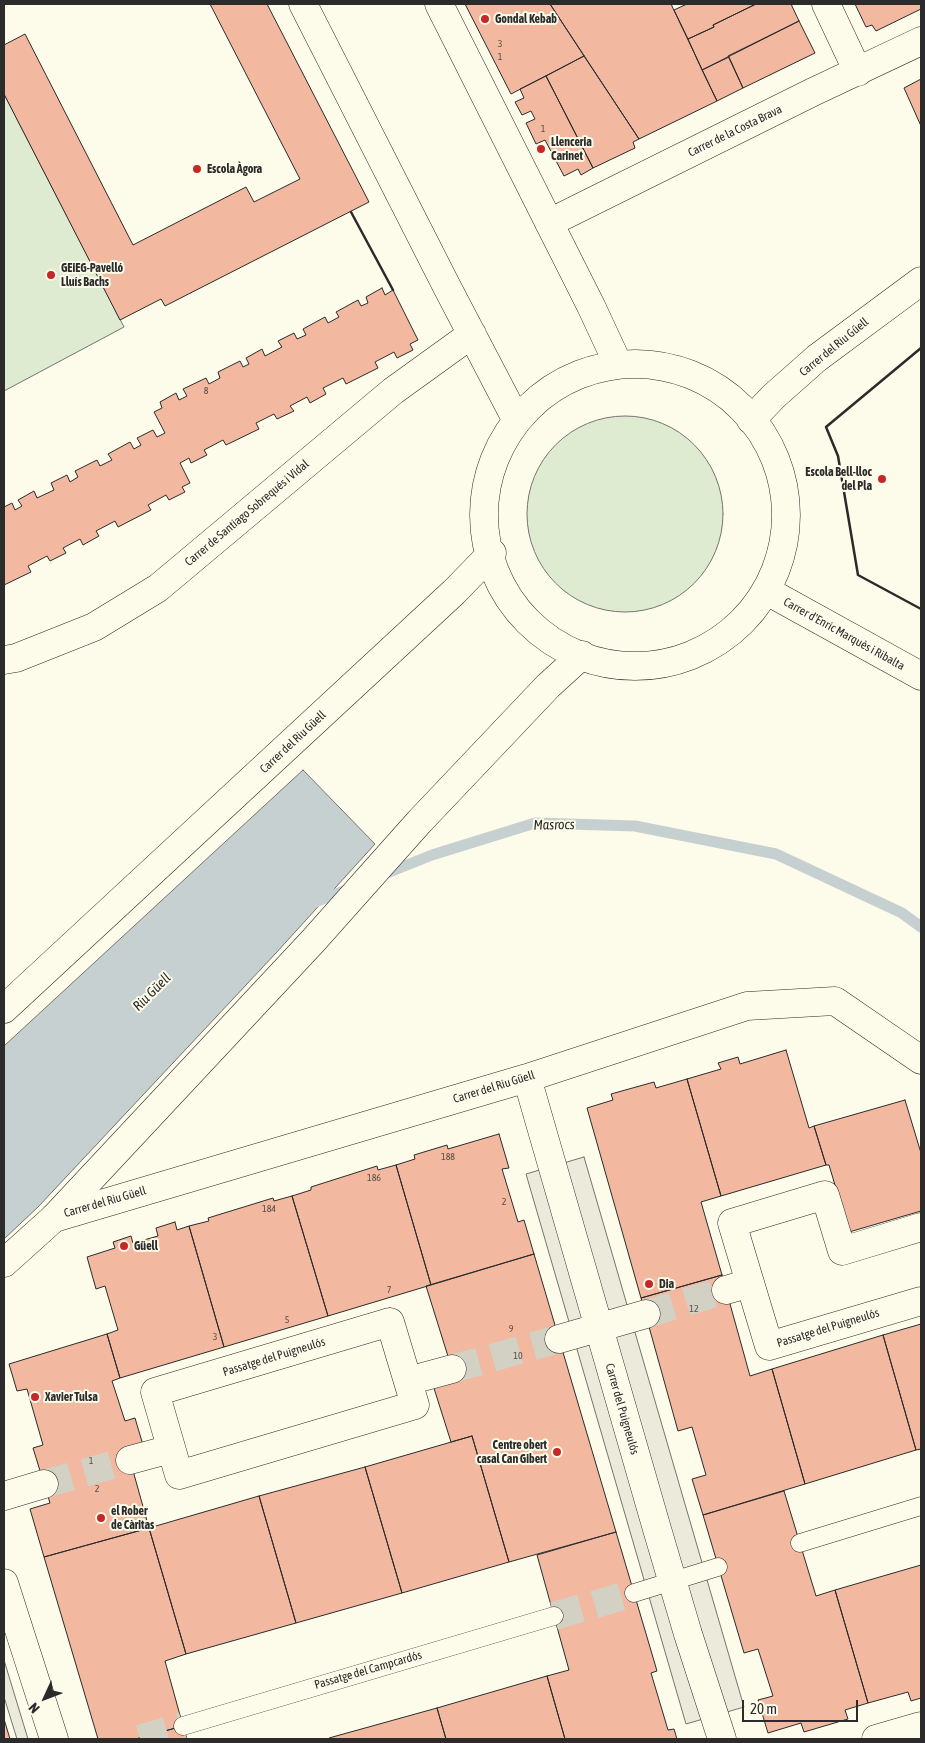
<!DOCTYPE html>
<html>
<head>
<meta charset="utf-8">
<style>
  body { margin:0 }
  #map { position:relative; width:925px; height:1743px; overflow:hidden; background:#fdfbea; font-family:"Asap Condensed",sans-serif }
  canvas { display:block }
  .frame { position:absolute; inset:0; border:5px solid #2b2b2b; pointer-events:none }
  .north { position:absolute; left:20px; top:1673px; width:50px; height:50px; -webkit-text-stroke:4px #fdfbea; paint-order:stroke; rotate:227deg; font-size:14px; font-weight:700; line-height:20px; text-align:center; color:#2b2b2b }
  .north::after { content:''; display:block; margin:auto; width:18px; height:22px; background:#2b2b2b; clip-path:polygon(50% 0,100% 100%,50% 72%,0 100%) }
  .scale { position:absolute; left:742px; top:1700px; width:116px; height:22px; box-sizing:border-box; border:2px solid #2b2b2b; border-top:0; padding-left:6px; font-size:15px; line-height:18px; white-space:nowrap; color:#2b2b2b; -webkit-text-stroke:4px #fdfbea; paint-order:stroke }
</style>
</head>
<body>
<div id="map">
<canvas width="925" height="1743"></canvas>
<div class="frame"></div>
<div class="north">N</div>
<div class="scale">20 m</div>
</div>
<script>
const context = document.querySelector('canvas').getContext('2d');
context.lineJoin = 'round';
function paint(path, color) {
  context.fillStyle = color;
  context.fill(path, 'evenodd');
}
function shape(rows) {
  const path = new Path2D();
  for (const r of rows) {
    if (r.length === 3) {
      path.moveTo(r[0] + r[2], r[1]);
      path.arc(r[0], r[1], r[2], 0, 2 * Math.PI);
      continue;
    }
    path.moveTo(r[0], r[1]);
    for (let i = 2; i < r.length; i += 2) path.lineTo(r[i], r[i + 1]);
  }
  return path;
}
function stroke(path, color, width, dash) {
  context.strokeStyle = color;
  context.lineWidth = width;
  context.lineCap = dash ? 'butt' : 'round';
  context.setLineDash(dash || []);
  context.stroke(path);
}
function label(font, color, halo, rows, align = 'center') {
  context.font = font + ' "Asap Condensed",sans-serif';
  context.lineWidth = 4;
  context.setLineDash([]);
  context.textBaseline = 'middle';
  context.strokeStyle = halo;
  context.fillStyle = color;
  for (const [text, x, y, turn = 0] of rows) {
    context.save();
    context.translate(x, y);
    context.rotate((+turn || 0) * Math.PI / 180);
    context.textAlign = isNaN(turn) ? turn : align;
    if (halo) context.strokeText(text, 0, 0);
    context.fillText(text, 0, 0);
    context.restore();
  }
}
const green = shape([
  [4,94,124,327,4,391,4,94],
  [625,514,98]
]);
paint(green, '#deebd1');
stroke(green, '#74746e', 1);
const parking = shape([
  [584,1157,744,1707,686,1724,526,1174,584,1157],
  [4,1660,28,1739,17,1739,4,1697,4,1660]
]);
paint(parking, '#eceadb');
stroke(parking, '#74746e', 1);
const water = shape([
  [303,770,375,844,276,953,38,1207,4,1239,4,1046,303,770]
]);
paint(water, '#c7d0d0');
stroke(water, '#74746e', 1);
stroke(shape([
  [382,875,432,855,535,823,635,826,776,854,902,913,921,927],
  [313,903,351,888]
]), '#c7d0d0', 11);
const building = shape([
  [210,4,267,4,369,202,165,306,161,299,120,320,4,94,4,45,25,34,133,245,246,187,254,202,300,179,210,4],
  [465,4,550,4,584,56,511,94,465,4],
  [550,4,671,4,717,101,639,139,550,4],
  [687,4,756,4,713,25,714,27,688,39,674,10,687,4],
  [756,4,791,4,799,21,702,70,688,39,714,27,713,25,756,4],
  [855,4,921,4,921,9,876,31,872,25,866,27,855,4],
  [799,21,815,53,743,88,728,56,799,21],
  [584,56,639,139,633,142,635,148,593,168,546,76,584,56],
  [729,57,743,88,717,101,702,70,729,57],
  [546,76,593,168,581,175,578,169,564,176,545,140,536,144,526,123,535,119,531,111,522,115,515,102,524,98,520,89,546,76],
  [921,79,921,126,904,88,921,79],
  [382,288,385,295,393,290,418,340,410,344,413,350,397,358,394,352,375,362,378,368,346,384,343,378,323,388,326,394,310,403,307,397,290,406,294,411,277,419,274,414,256,423,259,429,226,445,223,440,204,450,207,455,191,463,189,458,180,463,190,483,182,487,185,492,169,500,166,495,148,505,151,510,118,527,115,521,96,531,99,536,83,545,80,539,63,548,66,553,50,561,47,556,28,566,31,572,4,585,4,507,12,503,15,510,22,506,18,500,34,491,37,498,54,490,51,483,67,475,70,482,78,477,75,471,97,460,100,466,112,460,108,454,130,442,134,449,141,445,137,438,153,430,157,437,165,433,154,412,162,408,160,402,176,393,179,400,187,396,183,389,206,378,209,384,220,378,218,372,240,361,243,367,249,364,246,358,262,349,265,356,282,347,278,341,294,333,297,339,306,335,303,329,325,317,328,323,339,317,336,312,358,300,361,306,368,303,366,297,382,288],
  [786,1050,809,1128,814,1126,826,1165,721,1196,687,1079,721,1069,718,1063,738,1057,740,1064,786,1050],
  [687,1079,721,1196,701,1202,722,1275,641,1298,587,1108,613,1100,611,1094,654,1082,656,1088,687,1079],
  [905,1100,921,1153,921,1211,849,1232,829,1165,826,1165,814,1126,905,1100],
  [499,1134,509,1168,502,1169,518,1222,524,1220,534,1254,431,1285,396,1165,415,1159,414,1155,447,1145,448,1149,499,1134],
  [396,1165,431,1285,328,1316,292,1196,311,1190,311,1187,377,1166,378,1170,396,1165],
  [292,1196,328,1316,224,1347,189,1226,209,1221,208,1218,273,1198,274,1201,292,1196],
  [175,1222,177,1230,189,1226,224,1347,120,1378,107,1334,118,1330,105,1286,96,1289,87,1257,115,1248,113,1242,131,1236,133,1243,158,1236,156,1228,175,1222],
  [534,1254,616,1532,509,1562,472,1436,451,1442,432,1382,452,1369,426,1286,534,1254],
  [722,1275,750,1376,772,1369,805,1484,703,1515,692,1479,706,1475,692,1427,678,1431,641,1298,722,1275],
  [921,1324,921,1449,916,1450,883,1335,921,1324],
  [107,1334,120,1378,112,1381,125,1421,135,1418,143,1445,130,1460,149,1528,44,1557,30,1509,50,1503,33,1448,43,1445,27,1389,17,1391,9,1364,107,1334],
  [883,1335,916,1450,805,1484,772,1369,883,1335],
  [472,1436,509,1562,402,1593,365,1467,472,1436],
  [365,1467,402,1593,296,1623,259,1496,365,1467],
  [784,1491,816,1596,835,1590,868,1703,845,1710,848,1719,804,1732,801,1723,768,1733,758,1700,773,1696,758,1649,744,1653,703,1515,784,1491],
  [259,1496,296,1623,186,1654,149,1528,259,1496],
  [149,1528,186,1654,165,1661,183,1726,136,1739,98,1739,44,1557,149,1528],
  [616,1532,657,1671,651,1673,668,1730,674,1729,677,1739,565,1739,547,1676,569,1670,537,1555,616,1532],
  [921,1565,921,1698,911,1701,908,1692,868,1703,835,1590,921,1565],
  [547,1676,565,1739,446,1739,437,1708,547,1676],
  [437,1708,446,1739,329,1739,329,1738,437,1708],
  [4,1719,10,1739,4,1739,4,1719],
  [183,1726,187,1739,136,1739,179,1727,183,1726]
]);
paint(building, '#f2b8a0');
stroke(building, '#2b2b2b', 1);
stroke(shape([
  [646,1314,726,1290],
  [452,1369,559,1339],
  [44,1484,130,1460],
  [554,1616,634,1593],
  [140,1739,183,1726]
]), '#d3d1c4', 28, [28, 14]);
const service = shape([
  [800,1543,921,1506],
  [634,1593,718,1567],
  [183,1726,554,1616]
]);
const minor = shape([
  [303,4,446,285,516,419],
  [439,4,591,306,618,364],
  [826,4,858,72],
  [549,223,813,92,921,41],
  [767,591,921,676],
  [4,660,16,658,94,627,158,588,393,391,472,334],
  [527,1078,657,1529,688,1634,722,1739],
  [54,1218,527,1078,747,1006,835,1001,921,1060],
  [921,1227,842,1251,825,1195,732,1223,769,1346,921,1301],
  [726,1290,750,1283],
  [390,1322,415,1405,179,1475,155,1392,390,1322],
  [559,1339,646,1314],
  [408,1381,452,1369],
  [130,1460,171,1449],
  [4,1496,44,1484],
  [4,1583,54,1739],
  [876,1739,921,1726]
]);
const tertiary = shape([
  [635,515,151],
  [751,420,774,396,817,358,921,281],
  [4,1009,454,592,492,553],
  [4,1263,54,1218,313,941,419,822,548,686,582,655]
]);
stroke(service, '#2b2b2b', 19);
stroke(minor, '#2b2b2b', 29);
stroke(tertiary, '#2b2b2b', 29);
stroke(service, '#fdfbea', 18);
stroke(minor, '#fdfbea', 28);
stroke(tertiary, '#fdfbea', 28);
stroke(shape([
  [351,212,393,290],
  [921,348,826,427,838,456,858,575,921,609]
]), '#2b2b2b', 2.5);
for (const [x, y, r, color] of [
  [485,19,5,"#c62828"],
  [541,149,5,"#c62828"],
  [197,169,5,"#c62828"],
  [51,275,5,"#c62828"],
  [882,479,5,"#c62828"],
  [124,1246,5,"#c62828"],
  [649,1284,5,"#c62828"],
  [35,1397,5,"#c62828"],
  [557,1452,5,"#c62828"],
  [101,1518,5,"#c62828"]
]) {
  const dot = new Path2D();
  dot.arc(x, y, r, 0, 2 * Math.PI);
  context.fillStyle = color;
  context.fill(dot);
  stroke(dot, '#fdfbea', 2);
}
label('10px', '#5d4e48', null, [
  ["3",500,44],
  ["1",500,57],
  ["1",543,129],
  ["8",206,391],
  ["188",448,1157],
  ["186",374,1178],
  ["2",504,1202],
  ["184",269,1209],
  ["7",389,1290],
  ["12",694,1309],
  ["5",287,1320],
  ["9",511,1329],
  ["3",215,1337],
  ["10",518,1356],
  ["1",91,1461],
  ["2",97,1489]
]);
label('bold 12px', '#2b2b2b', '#fdfbea', [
  ["Gondal Kebab",495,19],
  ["Llenceria",551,142],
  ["Carinet",551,156],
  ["Escola Àgora",207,169],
  ["GEiEG-Pavelló",61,268],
  ["Lluís Bachs",61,282],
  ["Escola Bell-lloc",872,472,"right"],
  ["del Pla",872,486,"right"],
  ["Güell",134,1246],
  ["Dia",659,1284],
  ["Xavier Tulsa",45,1397],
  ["Centre obert",547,1445,"right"],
  ["casal Can Gibert",547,1459,"right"],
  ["el Rober",111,1511],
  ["de Càritas",111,1525]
], 'left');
label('12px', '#2b2b2b', '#fdfbea', [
  ["Carrer de la Costa Brava",735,131,-26],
  ["Carrer del Riu Güell",834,347,-39],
  ["Carrer de Santiago Sobrequés i Vidal",247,513,-40],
  ["Carrer d'Enric Marquès i Ribalta",844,634,29],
  ["Carrer del Riu Güell",293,742,-43],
  ["Carrer del Riu Güell",494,1087,-17],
  ["Carrer del Riu Güell",105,1202,-16],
  ["Passatge del Puigneulós",828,1328,-17],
  ["Passatge del Puigneulós",274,1357,-17],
  ["Carrer del Puigneulós",622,1409,74],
  ["Passatge del Campcardós",368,1670,-16]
]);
label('italic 14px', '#2b2b2b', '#fdfbea', [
  ["Masrocs",554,825,-1],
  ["Riu Güell",152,992,-45]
]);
</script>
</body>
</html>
